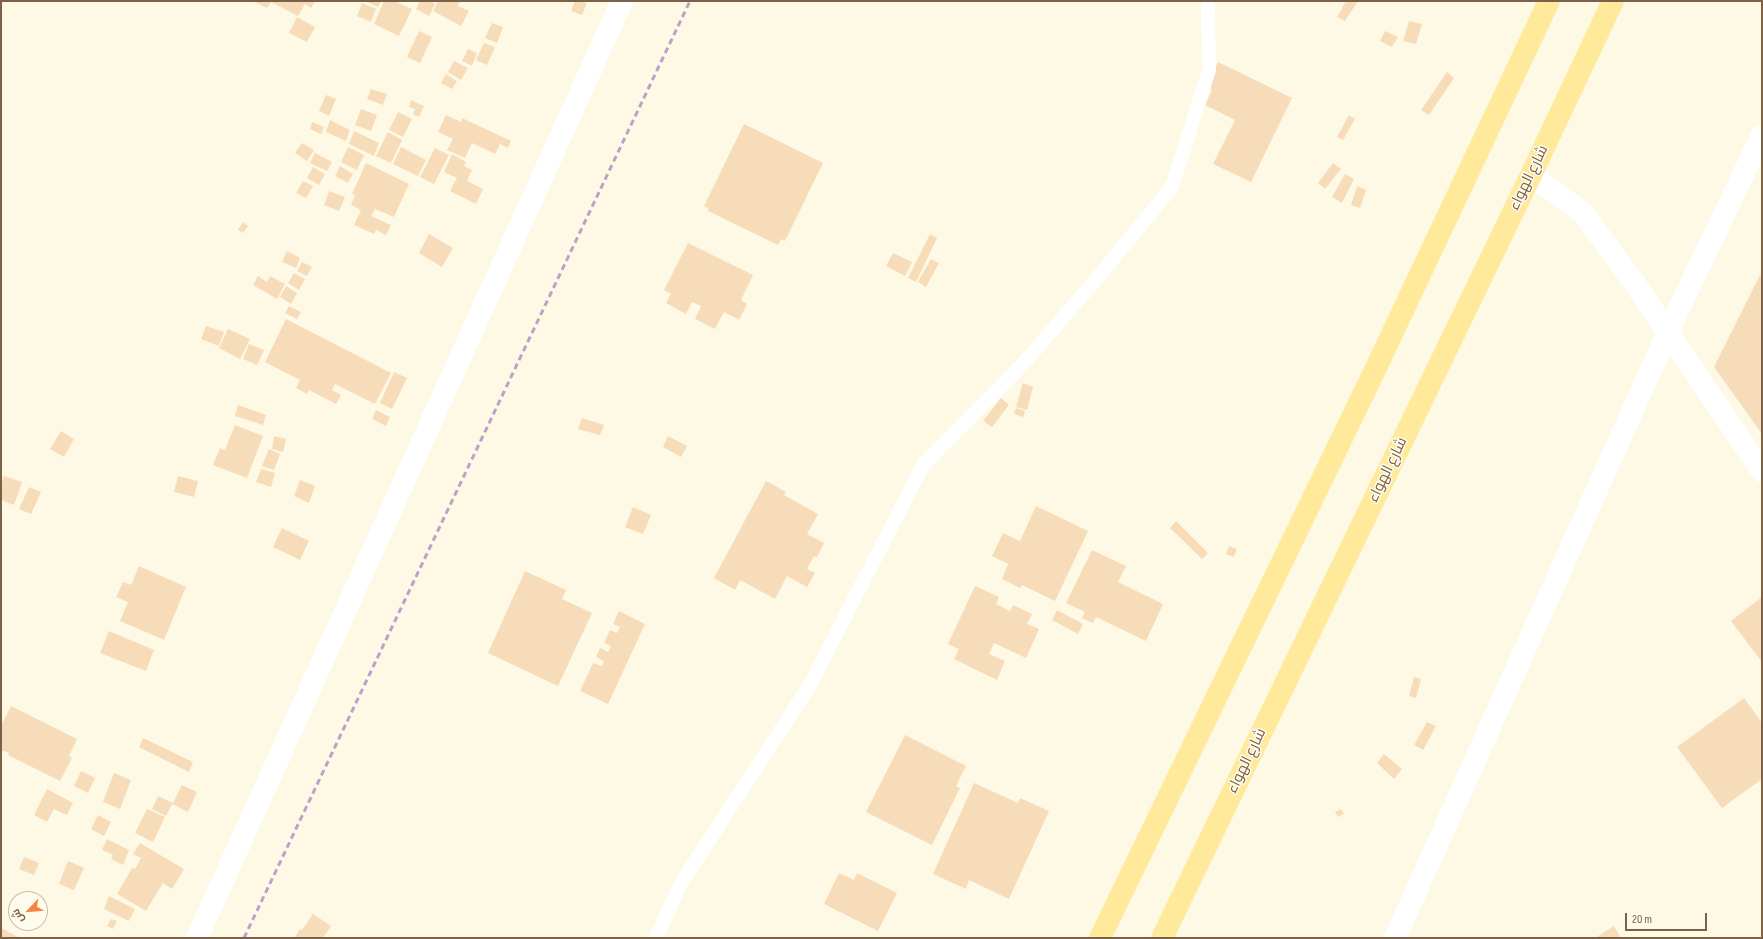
<!DOCTYPE html>
<html>
<head>
<meta charset="utf-8">
<style>
  body { margin:0 }
  #map { position:relative; width:1763px; height:939px; overflow:hidden; background:#fef9e5; font-family:"Sofia Sans Condensed",Cairo,sans-serif }
  canvas { display:block }
  .frame { position:absolute; inset:0; border:2px solid #7a6147; pointer-events:none }
  .north { position:absolute; left:8px; top:891px; width:40px; height:40px; box-sizing:border-box; background:#fffbed; border:1px solid #cabdab; border-radius:50%; rotate:244deg; font-size:11px; font-weight:700; line-height:16px; text-align:center; color:#7a6147 }
  .north::after { content:''; display:block; margin:auto; width:14px; height:18px; background:#f3853e; clip-path:polygon(50% 0,100% 100%,50% 72%,0 100%) }
  .scale { position:absolute; left:1625px; top:913px; width:82px; height:18px; box-sizing:border-box; border:2px solid #7a6147; border-top:0; padding-left:5px; font-size:12px; line-height:14px; white-space:nowrap; color:#7a6147; -webkit-text-stroke:3px #fffbed; paint-order:stroke }
</style>
</head>
<body>
<div id="map">
<canvas width="1763" height="939"></canvas>
<div class="frame"></div>
<div class="north">ش</div>
<div class="scale">20 m</div>
</div>
<script>
const context = document.querySelector('canvas').getContext('2d');
context.lineJoin = 'round';
function paint(path, color) {
  context.fillStyle = color;
  context.fill(path, 'evenodd');
}
function shape(rows) {
  const path = new Path2D();
  for (const r of rows) {
    path.moveTo(r[0], r[1]);
    for (let i = 2; i < r.length; i += 2) path.lineTo(r[i], r[i + 1]);
  }
  return path;
}
function stroke(path, color, width, dash) {
  context.strokeStyle = color;
  context.lineWidth = width;
  context.lineCap = dash ? 'butt' : 'round';
  context.setLineDash(dash || []);
  context.stroke(path);
}
function label(font, color, halo, rows, align = 'center') {
  context.font = font + ' "Sofia Sans Condensed",Cairo,sans-serif';
  context.lineWidth = 3;
  context.setLineDash([]);
  context.textBaseline = 'middle';
  context.strokeStyle = halo;
  context.fillStyle = color;
  for (const [text, x, y, turn = 0] of rows) {
    context.save();
    context.translate(x, y);
    context.rotate((+turn || 0) * Math.PI / 180);
    context.textAlign = isNaN(turn) ? turn : align;
    if (halo) context.strokeText(text, 0, 0);
    context.fillText(text, 0, 0);
    context.restore();
  }
}
paint(shape([
  [253,1,315,1,311,8,305,4,298,16,271,2,267,8],
  [365,1,381,1,378,7],
  [384,1,394,1,412,9,399,36,374,24],
  [420,1,431,1,435,4,429,16,416,9],
  [438,1,460,1,458,6,469,11,461,26,433,11],
  [575,1,587,3,582,15,571,11],
  [1346,1,1358,1,1345,21,1337,17],
  [362,3,376,9,371,22,357,16],
  [297,17,315,27,307,42,289,33],
  [1409,21,1422,24,1416,44,1403,41],
  [492,23,503,27,497,43,485,38],
  [419,31,432,37,420,63,407,57],
  [1385,31,1398,37,1392,47,1380,41],
  [484,43,495,47,487,65,476,60],
  [468,49,477,53,472,66,462,61],
  [454,61,468,68,461,80,448,72],
  [1218,62,1292,98,1251,182,1213,164,1235,120,1205,105,1212,90,1206,87],
  [1447,72,1454,78,1429,115,1421,110],
  [446,74,457,81,452,89,441,83],
  [371,89,387,94,383,105,367,99],
  [326,95,336,99,329,116,319,111],
  [411,100,424,106,419,117,413,114,415,109,409,107],
  [361,109,377,115,371,131,355,125],
  [398,112,412,119,403,137,389,130],
  [446,115,461,122,462,118,511,141,508,148,500,144,495,154,472,143,465,158,447,150,453,139,438,132],
  [1349,115,1355,119,1343,140,1337,137],
  [330,120,350,130,346,141,326,132],
  [312,122,324,127,321,134,310,129],
  [744,124,823,163,785,241,781,239,778,245,708,211,709,209,704,206],
  [354,131,379,143,374,156,349,144],
  [388,132,402,140,391,163,376,156],
  [302,143,314,150,307,161,295,153],
  [348,147,364,155,357,170,341,162],
  [401,147,426,160,418,176,393,164],
  [435,148,449,155,434,184,420,177],
  [315,153,332,162,327,171,310,163],
  [452,154,466,162,464,166,472,170,467,181,483,189,476,204,450,191,457,178,444,172],
  [366,163,409,184,394,217,375,209,371,216,391,225,386,235,376,230,374,234,354,225,361,210,351,205,355,195,352,194],
  [1333,163,1341,169,1325,189,1318,183],
  [340,166,353,174,348,183,335,176],
  [313,167,325,174,319,185,307,178],
  [1345,174,1354,179,1342,203,1332,197],
  [303,181,313,186,306,198,296,193],
  [1357,186,1366,190,1360,208,1351,205],
  [329,191,345,197,339,211,324,205],
  [243,222,248,226,243,233,238,230],
  [429,234,453,248,442,267,419,253],
  [930,234,937,238,916,282,908,278],
  [688,243,753,275,741,300,747,304,739,320,724,312,715,329,695,319,701,306,692,302,686,314,666,303,671,294,664,290],
  [287,251,300,258,296,268,282,262],
  [893,253,912,262,905,276,886,266],
  [931,259,939,263,926,287,918,282],
  [302,262,312,267,307,276,297,271],
  [294,273,305,279,299,290,288,283],
  [1760,275,1762,278,1762,434,1714,367],
  [258,276,267,282,270,276,285,284,277,299,253,285],
  [286,286,297,293,291,304,280,297],
  [289,306,301,312,297,319,285,313],
  [286,319,391,373,375,404,335,384,332,390,341,395,336,404,309,390,307,394,296,388,300,380,265,362],
  [206,326,224,332,219,346,201,339],
  [228,329,250,339,240,359,219,348],
  [249,344,264,350,257,365,243,359],
  [394,372,407,378,392,409,380,403],
  [1023,383,1033,387,1027,410,1016,407],
  [1001,398,1009,405,992,427,983,421],
  [238,405,266,415,263,425,235,416],
  [1016,408,1025,411,1023,417,1014,414],
  [376,410,390,417,386,426,372,419],
  [582,418,604,425,600,435,578,429],
  [235,425,263,436,247,478,213,465,220,448,225,450],
  [61,431,74,439,64,457,50,449],
  [274,436,286,439,283,452,272,449],
  [668,436,687,446,681,457,663,447],
  [269,449,280,454,274,470,262,466],
  [261,469,275,473,271,487,256,482],
  [4,476,22,482,14,505,1,500,1,485],
  [178,476,198,481,194,497,174,492],
  [300,480,315,486,309,503,294,496],
  [766,481,786,492,784,495,818,514,807,534,824,543,817,557,814,556,807,569,815,573,807,587,787,576,775,599,740,580,735,590,714,578],
  [29,487,41,492,31,514,19,509],
  [1036,506,1088,531,1055,601,1022,585,1020,588,1002,579,1008,564,992,556,1003,533,1020,541],
  [633,507,651,515,643,534,625,527],
  [1176,521,1208,553,1202,559,1170,528],
  [282,528,309,541,300,560,273,547],
  [1229,546,1237,549,1234,557,1226,554],
  [1092,550,1126,566,1118,582,1163,604,1146,641,1096,617,1093,623,1082,618,1085,612,1066,603],
  [139,566,186,587,164,640,120,621,128,602,116,597,123,582,131,585],
  [525,571,566,590,562,599,592,613,558,686,488,653],
  [975,586,999,597,996,604,1010,611,1013,605,1032,614,1027,624,1039,629,1026,658,994,643,989,654,1005,661,997,680,954,659,959,649,948,644],
  [1762,597,1762,662,1731,621],
  [1057,610,1083,624,1078,634,1052,620],
  [619,611,645,624,608,704,580,691,593,663,602,666,604,661,596,657,600,648,608,652,611,646,604,643,610,630,617,633,620,627,613,624],
  [109,631,154,650,146,671,100,653],
  [1414,677,1421,679,1416,698,1409,696],
  [1744,698,1762,723,1762,779,1722,808,1677,747],
  [11,706,77,739,69,756,72,758,60,781,8,755,9,753,1,750,1,726],
  [1427,722,1436,726,1423,750,1414,745],
  [905,735,966,766,956,786,960,788,932,845,866,812],
  [143,738,193,762,189,772,139,747],
  [1384,754,1402,769,1394,779,1377,763],
  [81,771,95,778,88,793,74,786],
  [114,773,131,780,120,809,103,802],
  [974,783,1018,803,1020,798,1049,811,1009,899,969,880,966,889,933,874],
  [182,785,197,792,188,812,172,804,166,816,152,809,158,796,173,803],
  [47,789,73,803,67,815,54,809,47,822,34,815],
  [147,809,165,817,153,842,135,833],
  [1341,809,1344,814,1338,817,1335,812],
  [98,815,111,822,104,836,91,829],
  [107,839,129,850,123,865,111,859,113,855,102,850],
  [140,843,184,869,172,889,163,883,146,911,117,894,132,868,135,869,141,858,133,854],
  [24,857,39,863,34,875,19,869],
  [68,861,84,868,74,890,59,884],
  [839,873,854,880,857,873,897,893,878,931,824,904],
  [109,896,135,909,129,921,104,909],
  [313,914,331,926,323,938,294,938,300,929,302,930],
  [111,919,117,921,113,929,107,926],
  [1614,926,1621,938,1595,938],
  [1,928,20,938,1,938]
]), '#f6dcb9');
stroke(shape([
  [656,938,680,885,810,685,923,465,1023,364,1099,276,1172,187,1209,70,1208,1]
]), '#fff', 14);
stroke(shape([
  [1531,175,1583,213,1633,281,1762,471],
  [197,938,622,1],
  [1395,938,1668,332,1762,135]
]), '#fff', 22);
stroke(shape([
  [1100,938,1374,372,1549,1],
  [1162,938,1531,175,1613,1]
]), '#ffea9b', 22);
stroke(shape([
  [244,938,690,1]
]), '#bea1ca', 3, [6, 4]);
label('15px', '#7a6147', '#fffbed', [
  ["شارع الهواء",1529,178,-64],
  ["شارع الهواء",1388,470,-64],
  ["شارع الهواء",1247,761,-64]
]);
</script>
</body>
</html>
